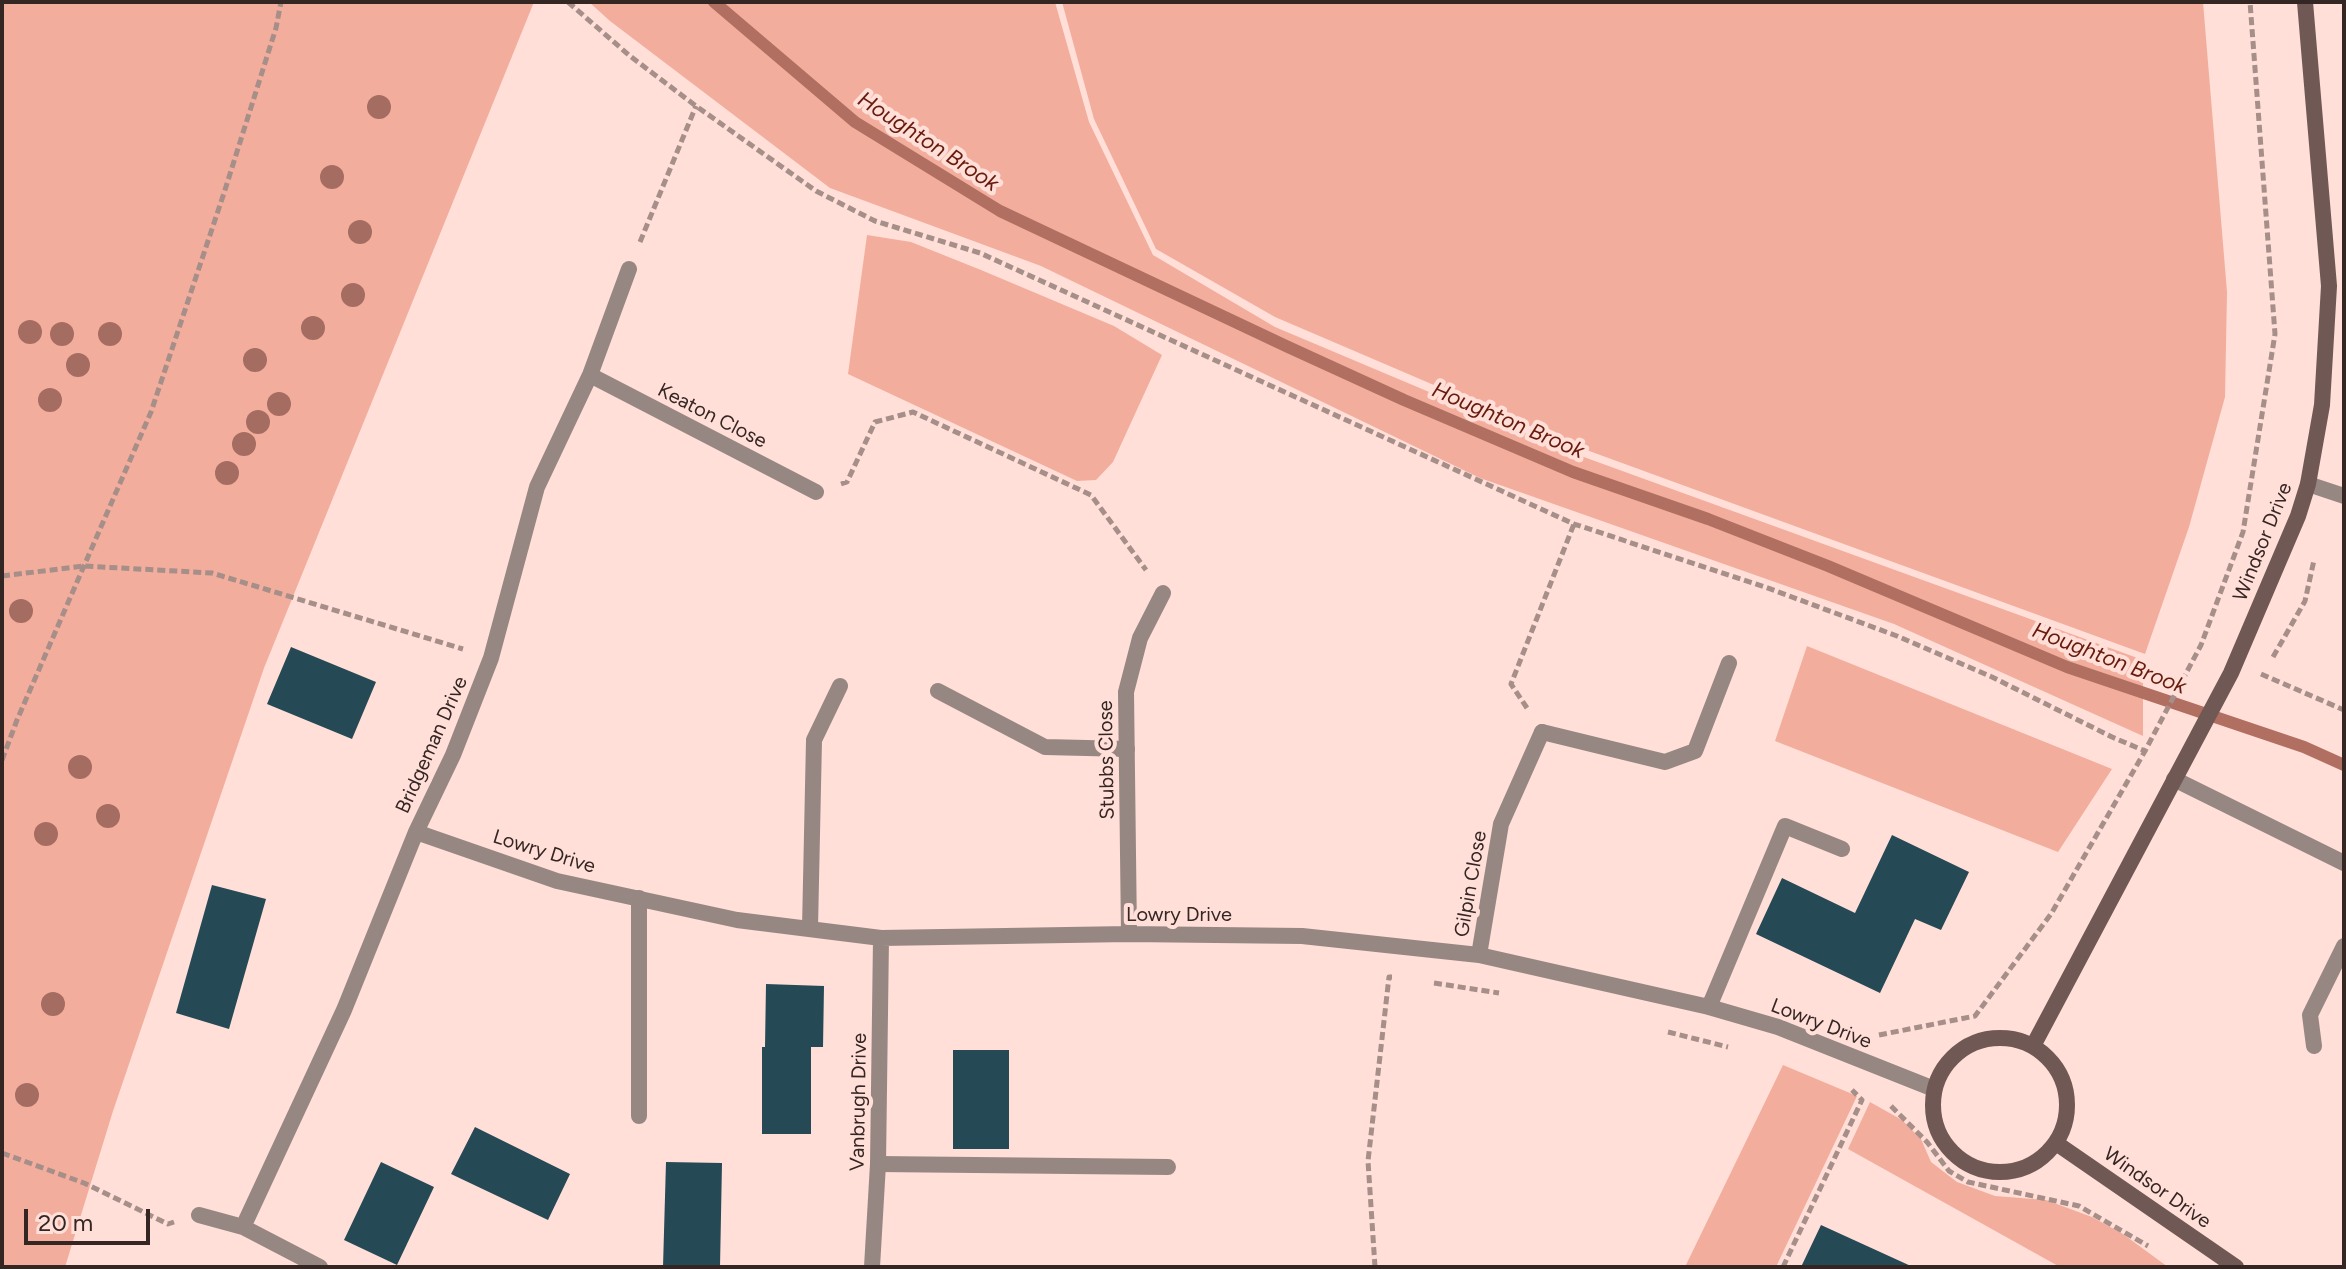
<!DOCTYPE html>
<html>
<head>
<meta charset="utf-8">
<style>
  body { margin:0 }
  #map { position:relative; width:2346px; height:1269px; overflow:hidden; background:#ffdfd8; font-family:Figtree,sans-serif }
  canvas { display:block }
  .frame { position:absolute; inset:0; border:4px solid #342623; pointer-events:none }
  .scale { position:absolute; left:24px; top:1209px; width:126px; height:36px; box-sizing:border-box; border:4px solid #342623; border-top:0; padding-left:10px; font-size:24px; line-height:28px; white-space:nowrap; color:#342623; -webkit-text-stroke:6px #ffdfd8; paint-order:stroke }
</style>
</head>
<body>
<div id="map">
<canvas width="2346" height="1269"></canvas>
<div class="frame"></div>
<div class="scale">20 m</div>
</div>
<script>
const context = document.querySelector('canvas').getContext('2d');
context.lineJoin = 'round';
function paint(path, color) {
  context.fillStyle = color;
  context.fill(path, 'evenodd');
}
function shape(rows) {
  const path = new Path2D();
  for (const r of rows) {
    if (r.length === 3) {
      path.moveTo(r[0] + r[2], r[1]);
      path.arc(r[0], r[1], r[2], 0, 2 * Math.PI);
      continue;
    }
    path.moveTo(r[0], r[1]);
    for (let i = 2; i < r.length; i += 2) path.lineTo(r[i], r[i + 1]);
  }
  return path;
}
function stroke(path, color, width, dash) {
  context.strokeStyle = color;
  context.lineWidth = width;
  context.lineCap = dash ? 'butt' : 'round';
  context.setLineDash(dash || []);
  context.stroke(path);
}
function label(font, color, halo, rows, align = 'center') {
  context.font = font + ' Figtree,sans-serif';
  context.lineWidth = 8;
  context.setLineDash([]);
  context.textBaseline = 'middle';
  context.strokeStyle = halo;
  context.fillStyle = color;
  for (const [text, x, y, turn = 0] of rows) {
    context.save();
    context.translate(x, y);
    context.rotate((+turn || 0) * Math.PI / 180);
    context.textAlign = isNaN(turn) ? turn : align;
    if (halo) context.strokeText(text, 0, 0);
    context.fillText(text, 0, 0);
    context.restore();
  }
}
paint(shape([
  [2,2,534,2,264,668,113,1111,65,1267,2,1267],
  [589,2,1055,2,1089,122,1153,255,1275,327,1581,456,2143,660,2143,736,1894,624,1480,478,1041,266,830,188,610,21],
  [1062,2,2203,2,2227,292,2225,397,2189,527,2145,654,1581,448,1275,317,1156,249,1094,119],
  [867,235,911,242,981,270,1114,326,1162,355,1113,462,1096,480,1077,481,848,374],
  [1807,646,2112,769,2058,852,1775,741],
  [1783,1065,1857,1096,1776,1267,1685,1267],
  [1870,1102,1902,1120,1921,1139,1931,1162,1957,1182,1995,1196,2046,1200,2065,1207,2092,1217,2123,1234,2168,1267,2060,1267,1848,1149]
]), '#f3ad9d');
stroke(shape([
  [714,2,855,122,1000,211,1286,346,1404,400,1573,472,1708,519,1828,566,2067,667,2304,747,2344,765]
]), '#b06f61', 12);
paint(shape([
  [291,647,376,682,352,739,267,704],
  [1892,835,1969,872,1941,930,1915,919,1880,993,1756,934,1782,878,1855,913],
  [212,885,266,899,229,1029,176,1013],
  [766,984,824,986,823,1047,811,1047,811,1134,762,1134,762,1047,765,1047],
  [953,1050,1009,1050,1009,1149,953,1149],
  [475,1127,570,1174,548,1220,451,1174],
  [381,1162,434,1187,397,1265,344,1240],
  [666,1162,722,1163,720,1267,663,1267],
  [1821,1225,1913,1267,1801,1267]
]), '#264956');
stroke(shape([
  [568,2,630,56,696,106,816,191,875,221,980,253,1574,524,1765,587,1897,636,1992,677,2112,737,2145,751],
  [640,242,696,106],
  [841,484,847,482,875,422,913,412,1091,495,1146,570],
  [2,576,84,566,212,573,463,649],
  [2273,657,2305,601,2314,560],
  [2261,674,2344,710],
  [1527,708,1511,684,1574,524],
  [2,760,17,720,151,412,224,193,276,28,281,2],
  [1434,983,1499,993],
  [1668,1032,1728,1047],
  [1879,1035,1975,1016,2051,914,2145,751,2201,645,2243,532,2275,334,2250,2],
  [1891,1106,1927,1142,1949,1171,1968,1182,2079,1206,2148,1246],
  [2,1153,84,1183,168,1224,174,1222],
  [1375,1267,1368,1161,1389,977,1392,977],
  [1783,1267,1862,1100,1852,1090]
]), '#a68e89', 5, [8, 4]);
stroke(shape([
  [938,691,1045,747,1127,749],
  [1542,732,1665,762,1695,751,1729,663],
  [2174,779,2344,863],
  [810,928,814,740,840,686],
  [2314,1046,2310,1015,2344,946],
  [639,1116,639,898],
  [878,1164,1168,1167]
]), '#978783', 16);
stroke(shape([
  [590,375,816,492],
  [2308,484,2344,496],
  [416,832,557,881,737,920,881,938,1129,934,1302,936,1479,955,1709,1007,1778,1027,1934,1089],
  [1129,934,1126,692,1140,638,1163,593],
  [1479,955,1501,824,1542,732],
  [1709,1007,1785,826,1842,849],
  [199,1215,243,1227,320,1267],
  [243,1227,344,1010,416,832,453,755,491,658,537,487,590,375,629,269],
  [872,1267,878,1164,881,938]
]), '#978783', 16);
stroke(shape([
  [2000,1105,67],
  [2033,1046,2231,673,2298,516,2308,484,2322,405,2329,286,2305,2],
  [2056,1143,2236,1267]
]), '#705954', 16);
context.fillStyle = '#a56c62';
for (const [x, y] of [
  [379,107],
  [332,177],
  [360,232],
  [353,295],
  [313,328],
  [30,332],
  [62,334],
  [110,334],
  [255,360],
  [78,365],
  [50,400],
  [279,404],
  [258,422],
  [244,444],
  [227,473],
  [21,611],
  [80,767],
  [108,816],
  [46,834],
  [53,1004],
  [27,1095]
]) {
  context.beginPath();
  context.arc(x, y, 12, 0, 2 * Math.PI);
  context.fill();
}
label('20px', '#342623', '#ffdfd8', [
  ["Keaton Close",712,416,27],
  ["Windsor Drive",2263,542,-68],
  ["Bridgeman Drive",432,745,-66],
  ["Stubbs Close",1107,760,-91],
  ["Lowry Drive",544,852,17],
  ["Gilpin Close",1471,884,-80],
  ["Lowry Drive",1179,915],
  ["Lowry Drive",1821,1024,21],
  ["Vanbrugh Drive",859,1102,-89],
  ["Windsor Drive",2157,1188,35]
]);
label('italic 22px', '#671b0c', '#ffdfd8', [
  ["Houghton Brook",928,142,33],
  ["Houghton Brook",1508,421,23],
  ["Houghton Brook",2109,659,21]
]);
</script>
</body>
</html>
